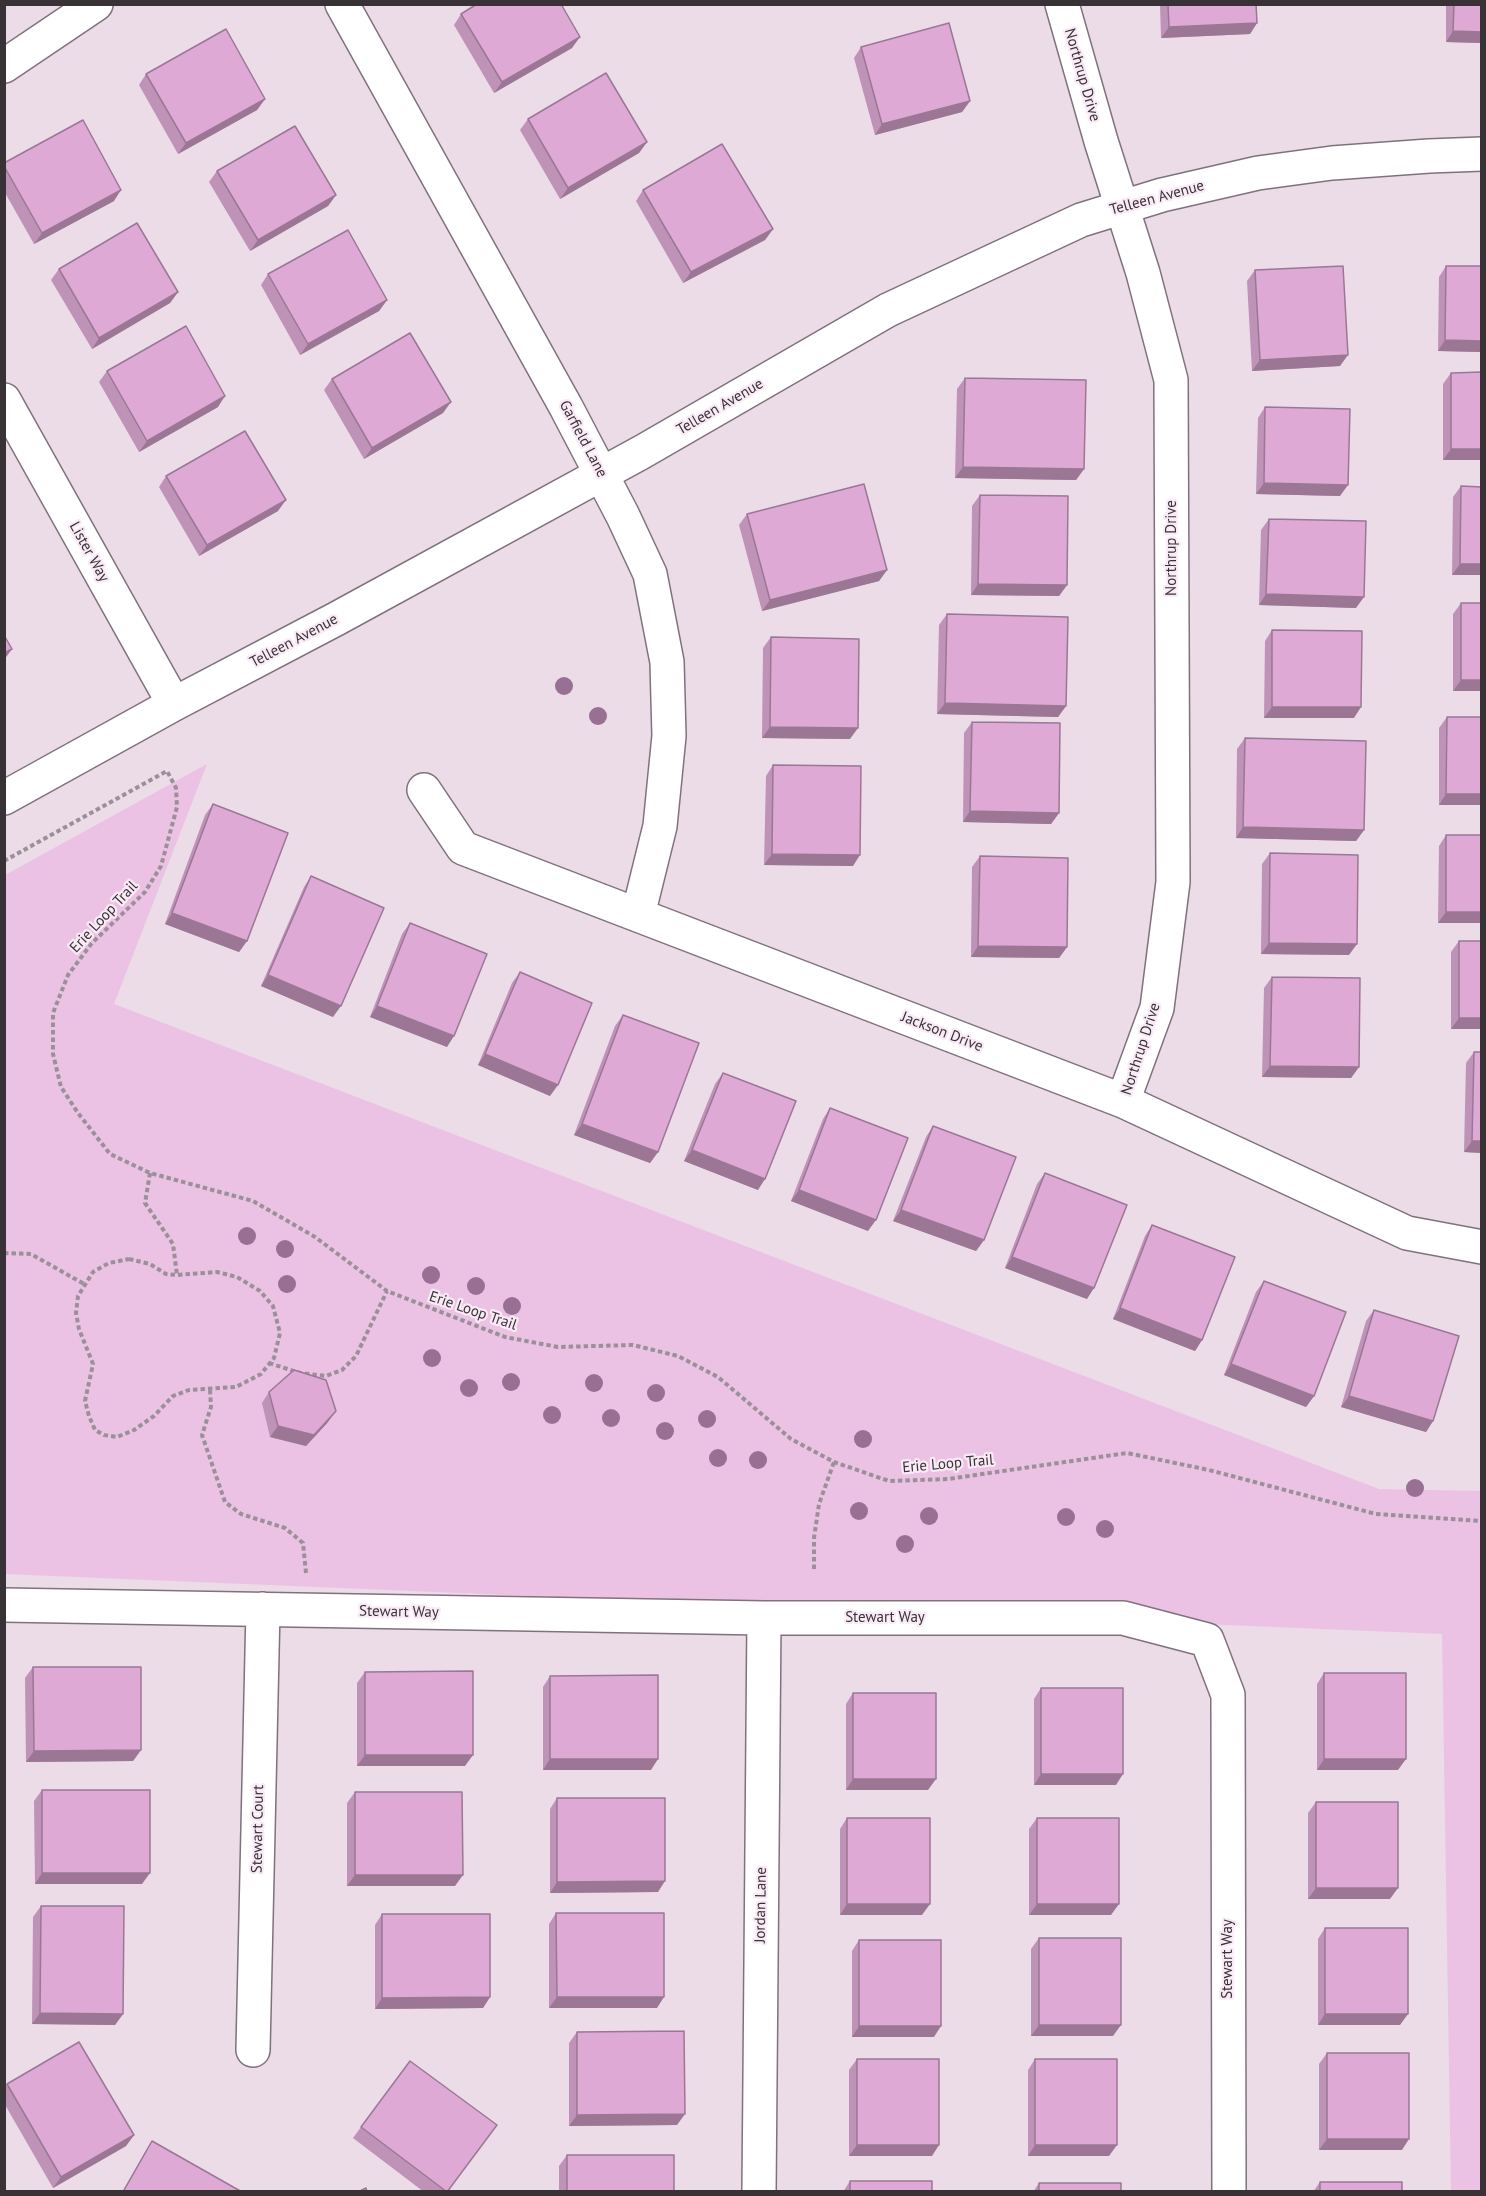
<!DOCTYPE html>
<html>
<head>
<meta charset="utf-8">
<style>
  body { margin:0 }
  #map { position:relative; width:1486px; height:2196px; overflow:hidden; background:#ebdce8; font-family:"PT Sans",sans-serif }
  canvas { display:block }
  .frame { position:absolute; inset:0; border:6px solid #383237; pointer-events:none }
</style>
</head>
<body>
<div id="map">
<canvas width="1486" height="2196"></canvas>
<div class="frame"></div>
</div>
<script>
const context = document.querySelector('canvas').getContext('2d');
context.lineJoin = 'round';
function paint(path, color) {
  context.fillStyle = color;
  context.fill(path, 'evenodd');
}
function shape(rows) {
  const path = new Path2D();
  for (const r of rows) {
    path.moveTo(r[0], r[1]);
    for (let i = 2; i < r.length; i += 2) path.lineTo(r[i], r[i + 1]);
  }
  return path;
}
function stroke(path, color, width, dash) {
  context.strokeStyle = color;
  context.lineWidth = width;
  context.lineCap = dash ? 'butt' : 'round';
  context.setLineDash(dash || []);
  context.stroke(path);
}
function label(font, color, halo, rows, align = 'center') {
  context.font = font + ' "PT Sans",sans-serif';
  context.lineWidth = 4.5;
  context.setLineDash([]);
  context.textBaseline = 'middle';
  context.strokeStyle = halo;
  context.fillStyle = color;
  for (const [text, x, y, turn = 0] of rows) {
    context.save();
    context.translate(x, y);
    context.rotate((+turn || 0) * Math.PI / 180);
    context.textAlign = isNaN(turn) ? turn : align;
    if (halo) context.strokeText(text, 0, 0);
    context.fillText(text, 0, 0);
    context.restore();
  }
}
paint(shape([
  [207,764,114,1004,1379,1489,1481,1491,1481,2191,1451,2191,1442,1634,5,1574,5,875]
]), '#ebc2e4');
const minor = shape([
  [342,4,566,407,623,516,650,574,667,662,669,736,660,826,638,915],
  [1062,4,1101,141,1143,273,1171,380,1173,882,1157,1008,1123,1101],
  [4,66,96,4],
  [4,400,174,704],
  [424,790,463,848,1123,1101,1407,1233,1482,1247],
  [4,798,174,704,336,619,642,452,888,310,1081,220,1162,195,1258,173,1332,163,1429,156,1482,154],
  [4,1605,764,1618,1123,1618,1207,1640,1228,1695,1229,2192],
  [253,2050,263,1609],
  [759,2192,764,1618]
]);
stroke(minor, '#7f727d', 36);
stroke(shape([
  [4,861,167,771,176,788,177,807,161,866,145,892,92,943,68,975,53,1013,53,1054,61,1087,78,1113,110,1154,150,1173,253,1201,315,1237,387,1291,505,1337,558,1347,633,1345,678,1356,718,1377,791,1439,834,1462,889,1481,948,1479,1127,1453,1209,1470,1376,1514,1482,1521],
  [150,1173,145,1203,173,1244,177,1275],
  [4,1253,31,1254,84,1284],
  [129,1259,150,1264,166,1274,177,1275,217,1272,237,1277,260,1291,273,1306,280,1333,274,1358,261,1374,236,1387,189,1390,173,1396,154,1416,134,1430,117,1437,104,1435,95,1430,89,1416,85,1401,93,1364,79,1329,76,1313,78,1296,93,1272,109,1263,129,1259],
  [269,1363,300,1373,326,1376,342,1370,356,1356,387,1291],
  [210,1390,211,1407,202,1435,225,1502,241,1514,285,1528,303,1543,306,1573],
  [814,1569,814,1538,819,1504,834,1462]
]), '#9b9099', 4, [4.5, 3]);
stroke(minor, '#fff', 33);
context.fillStyle = '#977093';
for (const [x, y] of [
  [564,686],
  [598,716],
  [247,1236],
  [285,1249],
  [431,1275],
  [287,1284],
  [476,1286],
  [512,1306],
  [432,1358],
  [511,1382],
  [594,1383],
  [469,1388],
  [656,1393],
  [552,1415],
  [611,1418],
  [707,1419],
  [665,1431],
  [863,1439],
  [718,1458],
  [758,1460],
  [1415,1488],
  [859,1511],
  [929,1516],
  [1066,1517],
  [1105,1529],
  [905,1544]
]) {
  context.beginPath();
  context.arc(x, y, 9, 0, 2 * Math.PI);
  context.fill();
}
paint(shape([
  [1160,4,1256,4,1257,23,1250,34,1161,38],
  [1446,4,1482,4,1482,43,1446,42],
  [461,14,572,48,494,93,454,25],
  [861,47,970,101,962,112,875,135,854,58],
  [146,74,265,99,257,110,178,154,139,85],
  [528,119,647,142,639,153,560,199,520,130],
  [4,163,114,201,34,244,4,191],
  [217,171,336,195,328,206,250,251,209,182],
  [643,190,773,229,765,240,683,283,636,201],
  [1446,266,1482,352,1438,351,1439,277],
  [59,269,178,292,170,303,92,349,51,280],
  [1255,270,1340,366,1252,371,1247,281],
  [268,274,387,300,379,311,300,355,261,285],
  [107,371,218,407,139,452,99,382],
  [1451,373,1482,460,1443,460,1443,384],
  [965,378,1084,469,1076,480,955,478,957,389],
  [332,379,443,413,364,459,324,390],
  [1265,407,1340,496,1256,494,1258,418],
  [166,476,278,511,199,556,159,487],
  [1461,486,1482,487,1482,575,1452,575,1453,497],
  [980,495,1067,585,1059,596,971,595,972,506],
  [747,514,887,570,879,581,762,611,739,525],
  [1269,519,1356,608,1259,605,1261,530],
  [1461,603,1482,691,1453,691,1453,614],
  [947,614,1066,706,1058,717,937,714,939,625],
  [1272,630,1354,718,1264,718,1265,641],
  [771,637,850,739,762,738,763,648],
  [1447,717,1482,717,1482,805,1439,805,1439,728],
  [972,722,1059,813,1051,824,963,822,964,733],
  [1245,738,1364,830,1356,841,1236,838,1237,749],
  [773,765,853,866,764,865,766,776],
  [213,804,247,941,239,952,165,924,205,815],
  [1446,835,1482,835,1482,923,1438,923,1439,846],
  [1270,853,1349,955,1261,954,1262,864],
  [980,856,1067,947,1059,958,971,957,972,867],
  [311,876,333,1017,261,986,304,887],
  [410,923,447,1047,370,1017,402,934],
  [1459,941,1482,1029,1451,1029,1451,952],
  [520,972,550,1096,478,1065,512,983],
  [1272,977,1359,1067,1351,1078,1262,1077,1264,988],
  [623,1015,658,1152,650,1163,574,1135,615,1026],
  [1474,1052,1482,1153,1464,1152,1466,1063],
  [723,1073,758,1190,684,1161,715,1084],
  [830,1108,868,1231,791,1201,823,1119],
  [933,1126,984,1240,976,1251,893,1221,926,1137],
  [1045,1173,1087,1299,1005,1268,1037,1184],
  [1152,1225,1202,1340,1195,1351,1113,1319,1145,1236],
  [1264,1281,1314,1396,1306,1407,1224,1375,1256,1292],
  [1374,1310,1433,1421,1426,1432,1341,1407,1366,1321],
  [269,1392,328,1422,306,1446,270,1437,262,1403],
  [33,1667,141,1750,133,1761,26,1762,25,1678],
  [365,1672,465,1766,357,1766,357,1683],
  [1324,1673,1398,1770,1317,1770,1317,1684],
  [550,1676,651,1770,543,1770,543,1687],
  [1041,1688,1116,1785,1034,1785,1034,1699],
  [853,1693,928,1790,846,1790,846,1704],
  [42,1790,142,1884,35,1884,34,1801],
  [355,1792,455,1886,347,1886,347,1803],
  [557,1798,658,1892,550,1893,550,1809],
  [1316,1802,1390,1899,1308,1899,1308,1813],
  [847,1818,922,1915,840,1915,840,1829],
  [1037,1818,1111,1915,1029,1915,1029,1829],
  [41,1906,123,2014,115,2025,32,2024,33,1917],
  [556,1913,657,2008,549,2008,549,1924],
  [382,1914,490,1997,483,2008,375,2009,375,1925],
  [1325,1928,1400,2025,1318,2025,1318,1939],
  [1039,1938,1113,2036,1031,2036,1031,1949],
  [859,1940,934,2037,852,2037,852,1951],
  [577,2032,677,2125,569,2126,569,2043],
  [1327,2053,1402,2150,1319,2150,1319,2064],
  [857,2059,932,2156,849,2156,849,2070],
  [1035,2059,1109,2156,1028,2156,1028,2070],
  [7,2084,134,2135,126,2146,53,2188,4,2103,4,2088],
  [361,2127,447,2192,424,2192,353,2138],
  [152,2141,242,2192,122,2192,145,2152],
  [567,2155,674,2192,559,2192,559,2166],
  [850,2181,932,2192,843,2192],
  [1320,2182,1402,2192,1313,2192],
  [1039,2183,1121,2192,1033,2192]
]), '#bf92b7');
paint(shape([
  [1257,23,1250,34,1161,38,1169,27],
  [1453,31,1482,32,1482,43,1446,42],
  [580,37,572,48,494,93,502,82],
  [265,99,257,110,178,154,186,143],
  [970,101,962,112,875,135,882,124],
  [647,142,639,153,560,199,568,188],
  [121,190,114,201,34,244,42,233],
  [336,195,328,206,250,251,258,240],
  [773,229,765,240,683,283,691,272],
  [178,292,170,303,92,349,99,338],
  [387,300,379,311,300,355,308,344],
  [1445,340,1482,341,1482,352,1438,351],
  [1348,355,1340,366,1252,371,1260,360],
  [225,396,218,407,139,452,147,441],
  [451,402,443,413,364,459,372,448],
  [1451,449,1482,449,1482,460,1443,460],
  [963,467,1084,469,1076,480,955,478],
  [1264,483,1348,485,1340,496,1256,494],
  [286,500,278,511,199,556,207,545],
  [1460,564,1482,564,1482,575,1452,575],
  [887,570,879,581,762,611,770,600],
  [978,584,1067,585,1059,596,971,595],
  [1266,594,1364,597,1356,608,1259,605],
  [12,649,4,660,4,653],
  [1461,680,1482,680,1482,691,1453,691],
  [945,703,1066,706,1058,717,937,714],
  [1272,707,1361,707,1354,718,1264,718],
  [770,727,858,728,850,739,762,738],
  [1446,794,1482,794,1482,805,1439,805],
  [970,811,1059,813,1051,824,963,822],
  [1243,827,1364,830,1356,841,1236,838],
  [772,854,860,855,853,866,764,865],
  [1446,912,1482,912,1482,923,1438,923],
  [172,913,247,941,239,952,165,924],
  [1269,943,1357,944,1349,955,1261,954],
  [978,946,1067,947,1059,958,971,957],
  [268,975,341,1006,333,1017,261,986],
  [377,1006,454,1036,447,1047,370,1017],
  [1459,1018,1482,1018,1482,1029,1451,1029],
  [485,1054,558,1085,550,1096,478,1065],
  [1270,1066,1359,1067,1351,1078,1262,1077],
  [582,1124,658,1152,650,1163,574,1135],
  [1472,1141,1482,1141,1482,1153,1464,1152],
  [692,1150,765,1179,758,1190,684,1161],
  [799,1190,876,1220,868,1231,791,1201],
  [901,1210,984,1240,976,1251,893,1221],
  [1012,1257,1094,1288,1087,1299,1005,1268],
  [1120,1308,1202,1340,1195,1351,1113,1319],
  [1231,1364,1314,1396,1306,1407,1224,1375],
  [1349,1396,1433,1421,1426,1432,1341,1407],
  [336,1411,328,1422,306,1446,270,1437,278,1426],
  [141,1750,133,1761,26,1762,34,1751],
  [365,1755,473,1755,465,1766,357,1766],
  [550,1759,658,1759,651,1770,543,1770],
  [1324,1759,1406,1759,1398,1770,1317,1770],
  [1041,1774,1123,1774,1116,1785,1034,1785],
  [853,1779,936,1779,928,1790,846,1790],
  [42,1873,150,1873,142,1884,35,1884],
  [355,1875,463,1875,455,1886,347,1886],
  [665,1881,658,1892,550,1893,557,1882],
  [1316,1888,1398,1888,1390,1899,1308,1899],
  [847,1904,930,1904,922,1915,840,1915],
  [1037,1904,1119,1904,1111,1915,1029,1915],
  [490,1997,483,2008,375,2009,382,1998],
  [557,1997,664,1997,657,2008,549,2008],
  [40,2013,123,2014,115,2025,32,2024],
  [1325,2014,1408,2014,1400,2025,1318,2025],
  [1039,2025,1121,2025,1113,2036,1031,2036],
  [859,2026,941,2026,934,2037,852,2037],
  [685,2114,677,2125,569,2126,577,2115],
  [134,2135,126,2146,53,2188,61,2177],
  [1327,2139,1409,2139,1402,2150,1319,2150],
  [857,2145,939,2145,932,2156,849,2156],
  [1035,2145,1117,2145,1109,2156,1028,2156]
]), '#9b7795');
const building = shape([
  [477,4,561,4,580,37,502,82,461,14,477,4],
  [1168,4,1256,4,1257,23,1169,27,1168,4],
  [1454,4,1482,4,1482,32,1453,31,1454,4],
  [949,23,970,101,882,124,861,47,949,23],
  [226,29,265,99,186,143,146,74,226,29],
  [606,73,647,142,568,188,528,119,606,73],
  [83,120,121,190,42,233,4,166,4,163,83,120],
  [295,126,336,195,258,240,217,171,295,126],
  [722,144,773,229,691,272,643,190,722,144],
  [137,223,178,292,99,338,59,269,137,223],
  [348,230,387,300,308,344,268,274,348,230],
  [1343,266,1348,355,1260,360,1255,270,1343,266],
  [1446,266,1482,266,1482,341,1445,340,1446,266],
  [186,326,225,396,147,441,107,371,186,326],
  [410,333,451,402,372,448,332,379,410,333],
  [1482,372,1482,449,1451,449,1451,373,1482,372],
  [965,378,1086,380,1084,469,963,467,965,378],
  [1265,407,1350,409,1348,485,1264,483,1265,407],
  [245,431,286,500,207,545,166,476,245,431],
  [864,484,887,570,770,600,747,514,864,484],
  [1461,486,1482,487,1482,564,1460,564,1461,486],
  [980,495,1068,496,1067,585,978,584,980,495],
  [1269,519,1366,521,1364,597,1266,594,1269,519],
  [1461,603,1482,603,1482,680,1461,680,1461,603],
  [947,614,1068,617,1066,706,945,703,947,614],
  [1272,630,1362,631,1361,707,1272,707,1272,630],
  [4,635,12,649,4,653,4,635],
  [771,637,859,639,858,728,770,727,771,637],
  [1447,717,1482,717,1482,794,1446,794,1447,717],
  [972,722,1060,723,1059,813,970,811,972,722],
  [1245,738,1366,741,1364,830,1243,827,1245,738],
  [773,765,861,766,860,855,772,854,773,765],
  [213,804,288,833,247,941,172,913,213,804],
  [1446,835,1482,835,1482,912,1446,912,1446,835],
  [1270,853,1358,855,1357,944,1269,943,1270,853],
  [980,856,1068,858,1067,947,978,946,980,856],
  [311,876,384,908,341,1006,268,975,311,876],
  [410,923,487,954,454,1036,377,1006,410,923],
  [1459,941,1482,941,1482,1018,1459,1018,1459,941],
  [520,972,592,1003,558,1085,485,1054,520,972],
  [1272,977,1360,978,1359,1067,1270,1066,1272,977],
  [623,1015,699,1043,658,1152,582,1124,623,1015],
  [1474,1052,1482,1052,1482,1141,1472,1141,1474,1052],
  [723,1073,796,1101,765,1179,692,1150,723,1073],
  [830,1108,908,1138,876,1220,799,1190,830,1108],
  [933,1126,1016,1157,984,1240,901,1210,933,1126],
  [1045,1173,1127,1205,1094,1288,1012,1257,1045,1173],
  [1152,1225,1235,1257,1202,1340,1120,1308,1152,1225],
  [1264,1281,1346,1312,1314,1396,1231,1364,1264,1281],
  [1374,1310,1459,1336,1433,1421,1349,1396,1374,1310],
  [294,1370,326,1380,336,1411,314,1435,278,1426,269,1392,294,1370],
  [33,1667,141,1667,141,1750,34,1751,33,1667],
  [473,1671,473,1755,365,1755,365,1672,473,1671],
  [1324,1673,1406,1673,1406,1759,1324,1759,1324,1673],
  [658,1675,658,1759,550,1759,550,1676,658,1675],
  [1041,1688,1123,1688,1123,1774,1041,1774,1041,1688],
  [853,1693,936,1693,936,1779,853,1779,853,1693],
  [42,1790,150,1790,150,1873,42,1873,42,1790],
  [355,1792,462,1792,463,1875,355,1875,355,1792],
  [557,1798,665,1798,665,1881,557,1882,557,1798],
  [1316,1802,1398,1802,1398,1888,1316,1888,1316,1802],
  [847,1818,930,1818,930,1904,847,1904,847,1818],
  [1037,1818,1119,1818,1119,1904,1037,1904,1037,1818],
  [41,1906,124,1906,123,2014,40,2013,41,1906],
  [556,1913,664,1913,664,1997,557,1997,556,1913],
  [382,1914,490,1914,490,1997,382,1998,382,1914],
  [1325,1928,1408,1928,1408,2014,1325,2014,1325,1928],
  [1039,1938,1121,1938,1121,2025,1039,2025,1039,1938],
  [859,1940,941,1940,941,2026,859,2026,859,1940],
  [684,2031,685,2114,577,2115,577,2032,684,2031],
  [79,2042,134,2135,61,2177,7,2084,79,2042],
  [1327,2053,1409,2053,1409,2139,1327,2139,1327,2053],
  [857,2059,939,2059,939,2145,857,2145,857,2059],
  [1035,2059,1117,2059,1117,2145,1035,2145,1035,2059],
  [410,2061,497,2125,447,2192,361,2127,410,2061],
  [152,2141,242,2192,123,2192,152,2141],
  [567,2155,674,2155,674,2192,567,2192,567,2155],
  [850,2181,932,2181,932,2192,850,2192,850,2181],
  [1320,2182,1402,2182,1402,2192,1320,2192,1320,2182],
  [1039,2183,1121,2183,1121,2192,1039,2192,1039,2183],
  [366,2188,367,2192,358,2192,366,2188]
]);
paint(building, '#deaad5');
stroke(building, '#9b7795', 1.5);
label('15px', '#383237', '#f9eaf6', [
  ["Northrup Drive",1082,75,74],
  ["Telleen Avenue",1157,198,-15],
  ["Telleen Avenue",720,407,-30],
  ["Garfield Lane",583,439,62],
  ["Northrup Drive",1172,548,-90],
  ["Lister Way",89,552,61],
  ["Telleen Avenue",294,641,-28],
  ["Erie Loop Trail",104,917,-47],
  ["Jackson Drive",942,1032,21],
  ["Northrup Drive",1141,1049,-72],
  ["Erie Loop Trail",473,1311,19],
  ["Erie Loop Trail",948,1464,-5],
  ["Stewart Way",399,1612,1],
  ["Stewart Way",885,1618],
  ["Stewart Court",258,1829,-89],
  ["Jordan Lane",761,1905,-89],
  ["Stewart Way",1228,1959,-90]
]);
</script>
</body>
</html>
